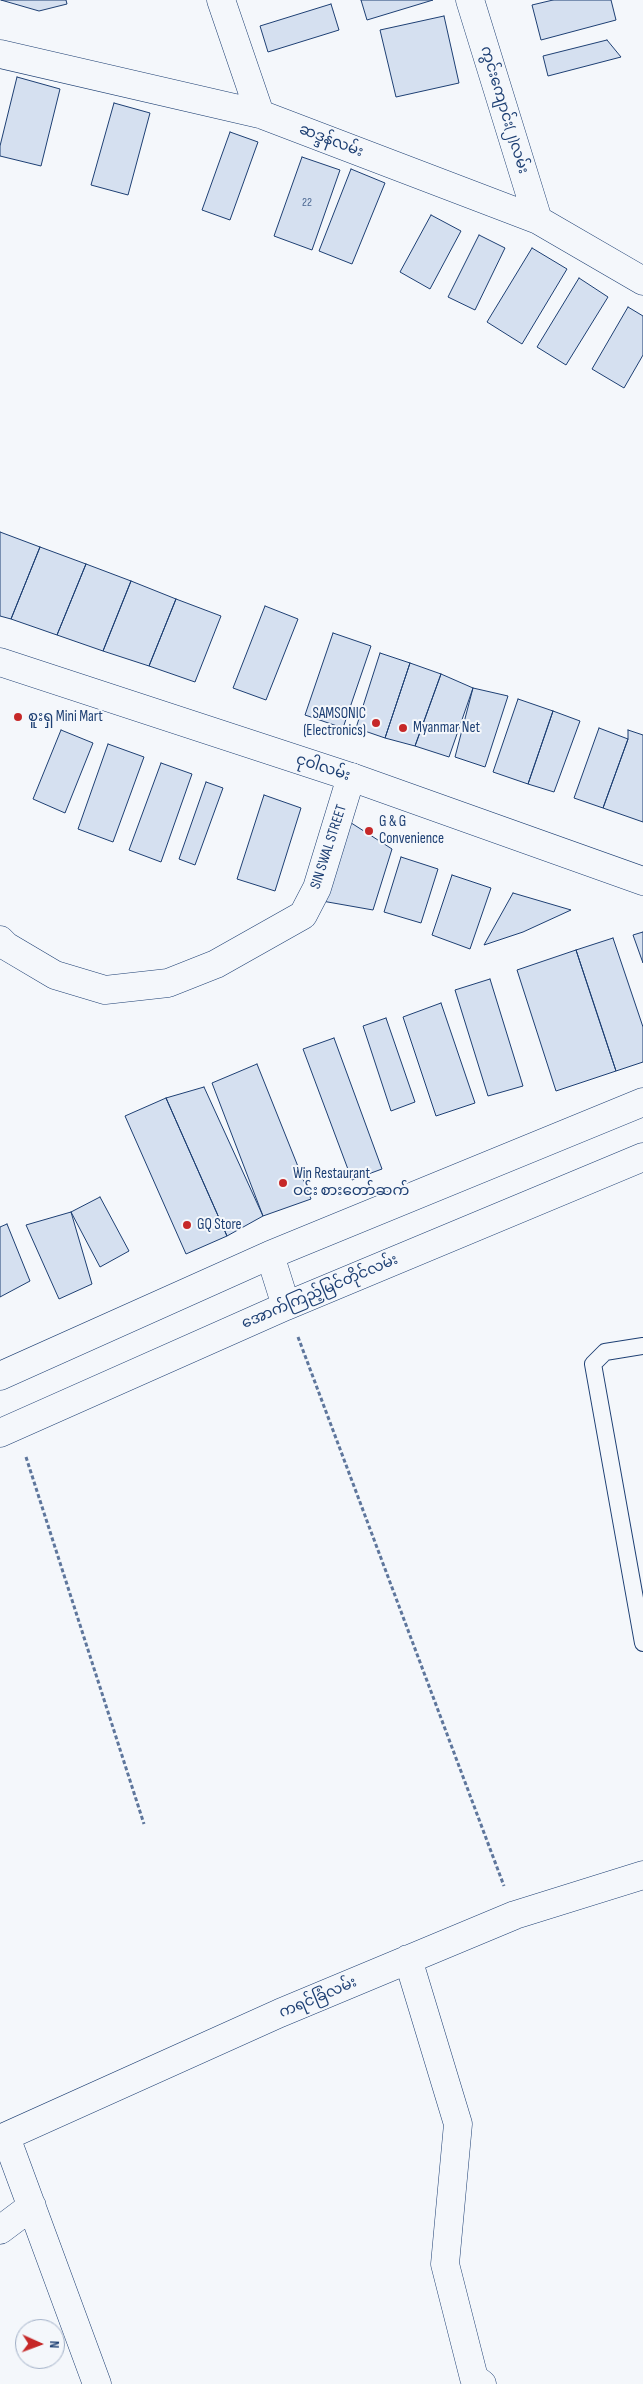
<!DOCTYPE html>
<html>
<head>
<meta charset="utf-8">
<style>
  body { margin:0 }
  #map { position:relative; width:643px; height:2384px; overflow:hidden; background:#f4f7fb; font-family:"Sofia Sans Condensed",sans-serif }
  canvas { display:block }
  .north { position:absolute; left:15px; top:2319px; width:50px; height:50px; box-sizing:border-box; background:#f4f7fb; border:1px solid #9eadc5; border-radius:50%; rotate:92deg; font-size:14px; font-weight:700; line-height:20px; text-align:center; color:#1d3f73 }
  .north::after { content:''; display:block; margin:auto; width:18px; height:22px; background:#c62828; clip-path:polygon(50% 0,100% 100%,50% 72%,0 100%) }
</style>
</head>
<body>
<div id="map">
<canvas width="643" height="2384"></canvas>
<div class="north">N</div>
</div>
<script>
const context = document.querySelector('canvas').getContext('2d');
context.lineJoin = 'round';
function paint(path, color) {
  context.fillStyle = color;
  context.fill(path, 'evenodd');
}
function shape(rows) {
  const path = new Path2D();
  for (const r of rows) {
    path.moveTo(r[0], r[1]);
    for (let i = 2; i < r.length; i += 2) path.lineTo(r[i], r[i + 1]);
  }
  return path;
}
function stroke(path, color, width, dash) {
  context.strokeStyle = color;
  context.lineWidth = width;
  context.lineCap = dash ? 'butt' : 'round';
  context.setLineDash(dash || []);
  context.stroke(path);
}
function label(font, color, halo, rows, align = 'center') {
  context.font = font + ' "Sofia Sans Condensed","Noto Sans Myanmar",sans-serif';
  context.lineWidth = 4;
  context.setLineDash([]);
  context.textBaseline = 'middle';
  context.strokeStyle = halo;
  context.fillStyle = color;
  for (const [text, x, y, turn = 0] of rows) {
    context.save();
    context.translate(x, y);
    context.rotate((+turn || 0) * Math.PI / 180);
    context.textAlign = isNaN(turn) ? turn : align;
    if (halo) context.strokeText(text, 0, 0);
    context.fillText(text, 0, 0);
    context.restore();
  }
}
const building = shape([
  [1,0,66,0,67,4,39,11,1,0],
  [361,0,433,0,367,20,361,0],
  [553,0,611,0,616,20,541,40,532,5,553,0],
  [331,4,339,30,268,52,260,26,331,4],
  [444,16,459,83,396,97,380,30,444,16],
  [607,40,621,57,548,76,543,56,607,40],
  [17,77,60,89,41,166,0,156,0,146,17,77],
  [114,103,150,113,128,195,91,185,114,103],
  [230,132,258,142,230,220,202,210,230,132],
  [302,157,340,170,312,250,274,236,302,157],
  [351,169,385,183,352,264,319,251,351,169],
  [431,215,461,231,430,289,400,272,431,215],
  [479,235,505,248,475,310,448,297,479,235],
  [532,248,567,269,522,344,487,322,532,248],
  [579,278,608,297,566,365,537,347,579,278],
  [628,307,643,316,643,355,624,388,592,369,628,307],
  [0,532,40,547,11,619,0,616,0,532],
  [40,547,86,564,57,635,11,619,40,547],
  [86,564,131,581,103,651,57,635,86,564],
  [131,581,176,599,149,666,103,651,131,581],
  [176,599,221,616,195,682,149,666,176,599],
  [265,606,298,619,266,700,233,688,265,606],
  [333,633,371,646,343,728,305,715,333,633],
  [380,653,410,663,385,738,356,728,380,653],
  [410,663,441,674,415,746,385,738,410,663],
  [441,674,473,688,449,757,415,746,441,674],
  [473,688,508,696,485,767,455,757,473,688],
  [518,699,553,711,528,784,493,772,518,699],
  [553,711,580,721,554,792,528,784,553,711],
  [599,728,628,739,603,808,574,798,599,728],
  [61,730,93,743,65,813,33,799,61,730],
  [628,730,643,735,643,822,603,808,628,739,628,730],
  [108,744,144,757,113,842,78,829,108,744],
  [161,763,192,774,161,862,129,850,161,763],
  [206,782,223,788,195,865,179,859,206,782],
  [264,795,301,808,275,891,237,879,264,795],
  [345,819,392,849,373,910,322,901,345,819],
  [401,857,438,869,421,923,384,912,401,857],
  [452,875,491,888,470,949,432,935,452,875],
  [513,893,571,910,523,932,484,945,513,893],
  [643,932,643,963,633,935,643,932],
  [613,938,643,1027,643,1062,616,1071,576,950,613,938],
  [576,950,616,1071,556,1091,517,970,576,950],
  [490,979,523,1086,488,1096,455,990,490,979],
  [441,1003,475,1103,436,1116,403,1017,441,1003],
  [386,1018,415,1102,391,1111,363,1026,386,1018],
  [334,1038,382,1169,352,1180,303,1049,334,1038],
  [257,1064,311,1199,263,1216,212,1083,257,1064],
  [204,1087,263,1216,227,1236,166,1098,204,1087],
  [166,1098,227,1236,186,1254,125,1116,166,1098],
  [100,1197,129,1251,100,1267,71,1212,100,1197],
  [71,1212,92,1284,59,1299,26,1225,71,1212],
  [7,1224,30,1281,0,1297,0,1227,7,1224]
]);
paint(building, '#d5e0f0');
stroke(building, '#1d3f73', 1);
const lane = shape([
  [643,1346,605,1352,593,1364,643,1643]
]);
const street = shape([
  [221,0,260,114],
  [470,0,538,220],
  [0,54,260,114,538,220,643,281],
  [0,940,6,946,55,975,105,990,168,983,216,964,303,915,317,888,351,777],
  [408,1959,458,2124,445,2264,474,2378,482,2384],
  [6,2137,97,2384],
  [0,2139,280,2013,515,1915,643,1875],
  [0,2230,32,2206]
]);
const secondary = shape([
  [0,662,351,777,643,881],
  [270,1255,286,1306],
  [0,1376,270,1255,643,1102],
  [0,1433,286,1306,643,1157]
]);
stroke(lane, '#1d3f73', 18);
stroke(street, '#1d3f73', 29);
stroke(secondary, '#1d3f73', 29);
stroke(shape([
  [298,1337,504,1886],
  [26,1457,144,1824]
]), '#5e769c', 3, [4, 2.5]);
stroke(lane, '#f4f7fb', 16);
stroke(street, '#f4f7fb', 28);
stroke(secondary, '#f4f7fb', 28);
for (const [x, y, r, color] of [
  [18,717,5,"#c62828"],
  [376,723,5,"#c62828"],
  [403,728,5,"#c62828"],
  [369,831,5,"#c62828"],
  [283,1183,5,"#c62828"],
  [187,1225,5,"#c62828"]
]) {
  const dot = new Path2D();
  dot.arc(x, y, r, 0, 2 * Math.PI);
  context.fillStyle = color;
  context.fill(dot);
  stroke(dot, '#f4f7fb', 2);
}
label('12px', '#4b6792', null, [
  ["22",307,203]
]);
label('15px', '#1d3f73', '#f4f7fb', [
  ["ကွင်းကျောင်း(၂)လမ်း",504,110,73],
  ["ဆဒ္ဒန်လမ်း",331,141,21],
  ["ငုဝါလမ်း",323,768,18],
  ["SIN SWAL STREET",329,847,-72],
  ["အောက်ကြည့်မြင်တိုင်လမ်း",320,1292,-23],
  ["ကရင်ခြံလမ်း",318,1998,-23]
]);
label('15px', '#1d3f73', '#f4f7fb', [
  ["SAMSONIC",366,714,"right"],
  ["(Electronics)",366,731,"right"],
  ["စူးရှ Mini Mart",28,717],
  ["Myanmar Net",413,728],
  ["G & G",379,822],
  ["Convenience",379,839],
  ["Win Restaurant",293,1174],
  ["ဝင်း စားတော်ဆက်",293,1191],
  ["GQ Store",197,1225]
], 'left');
</script>
</body>
</html>
